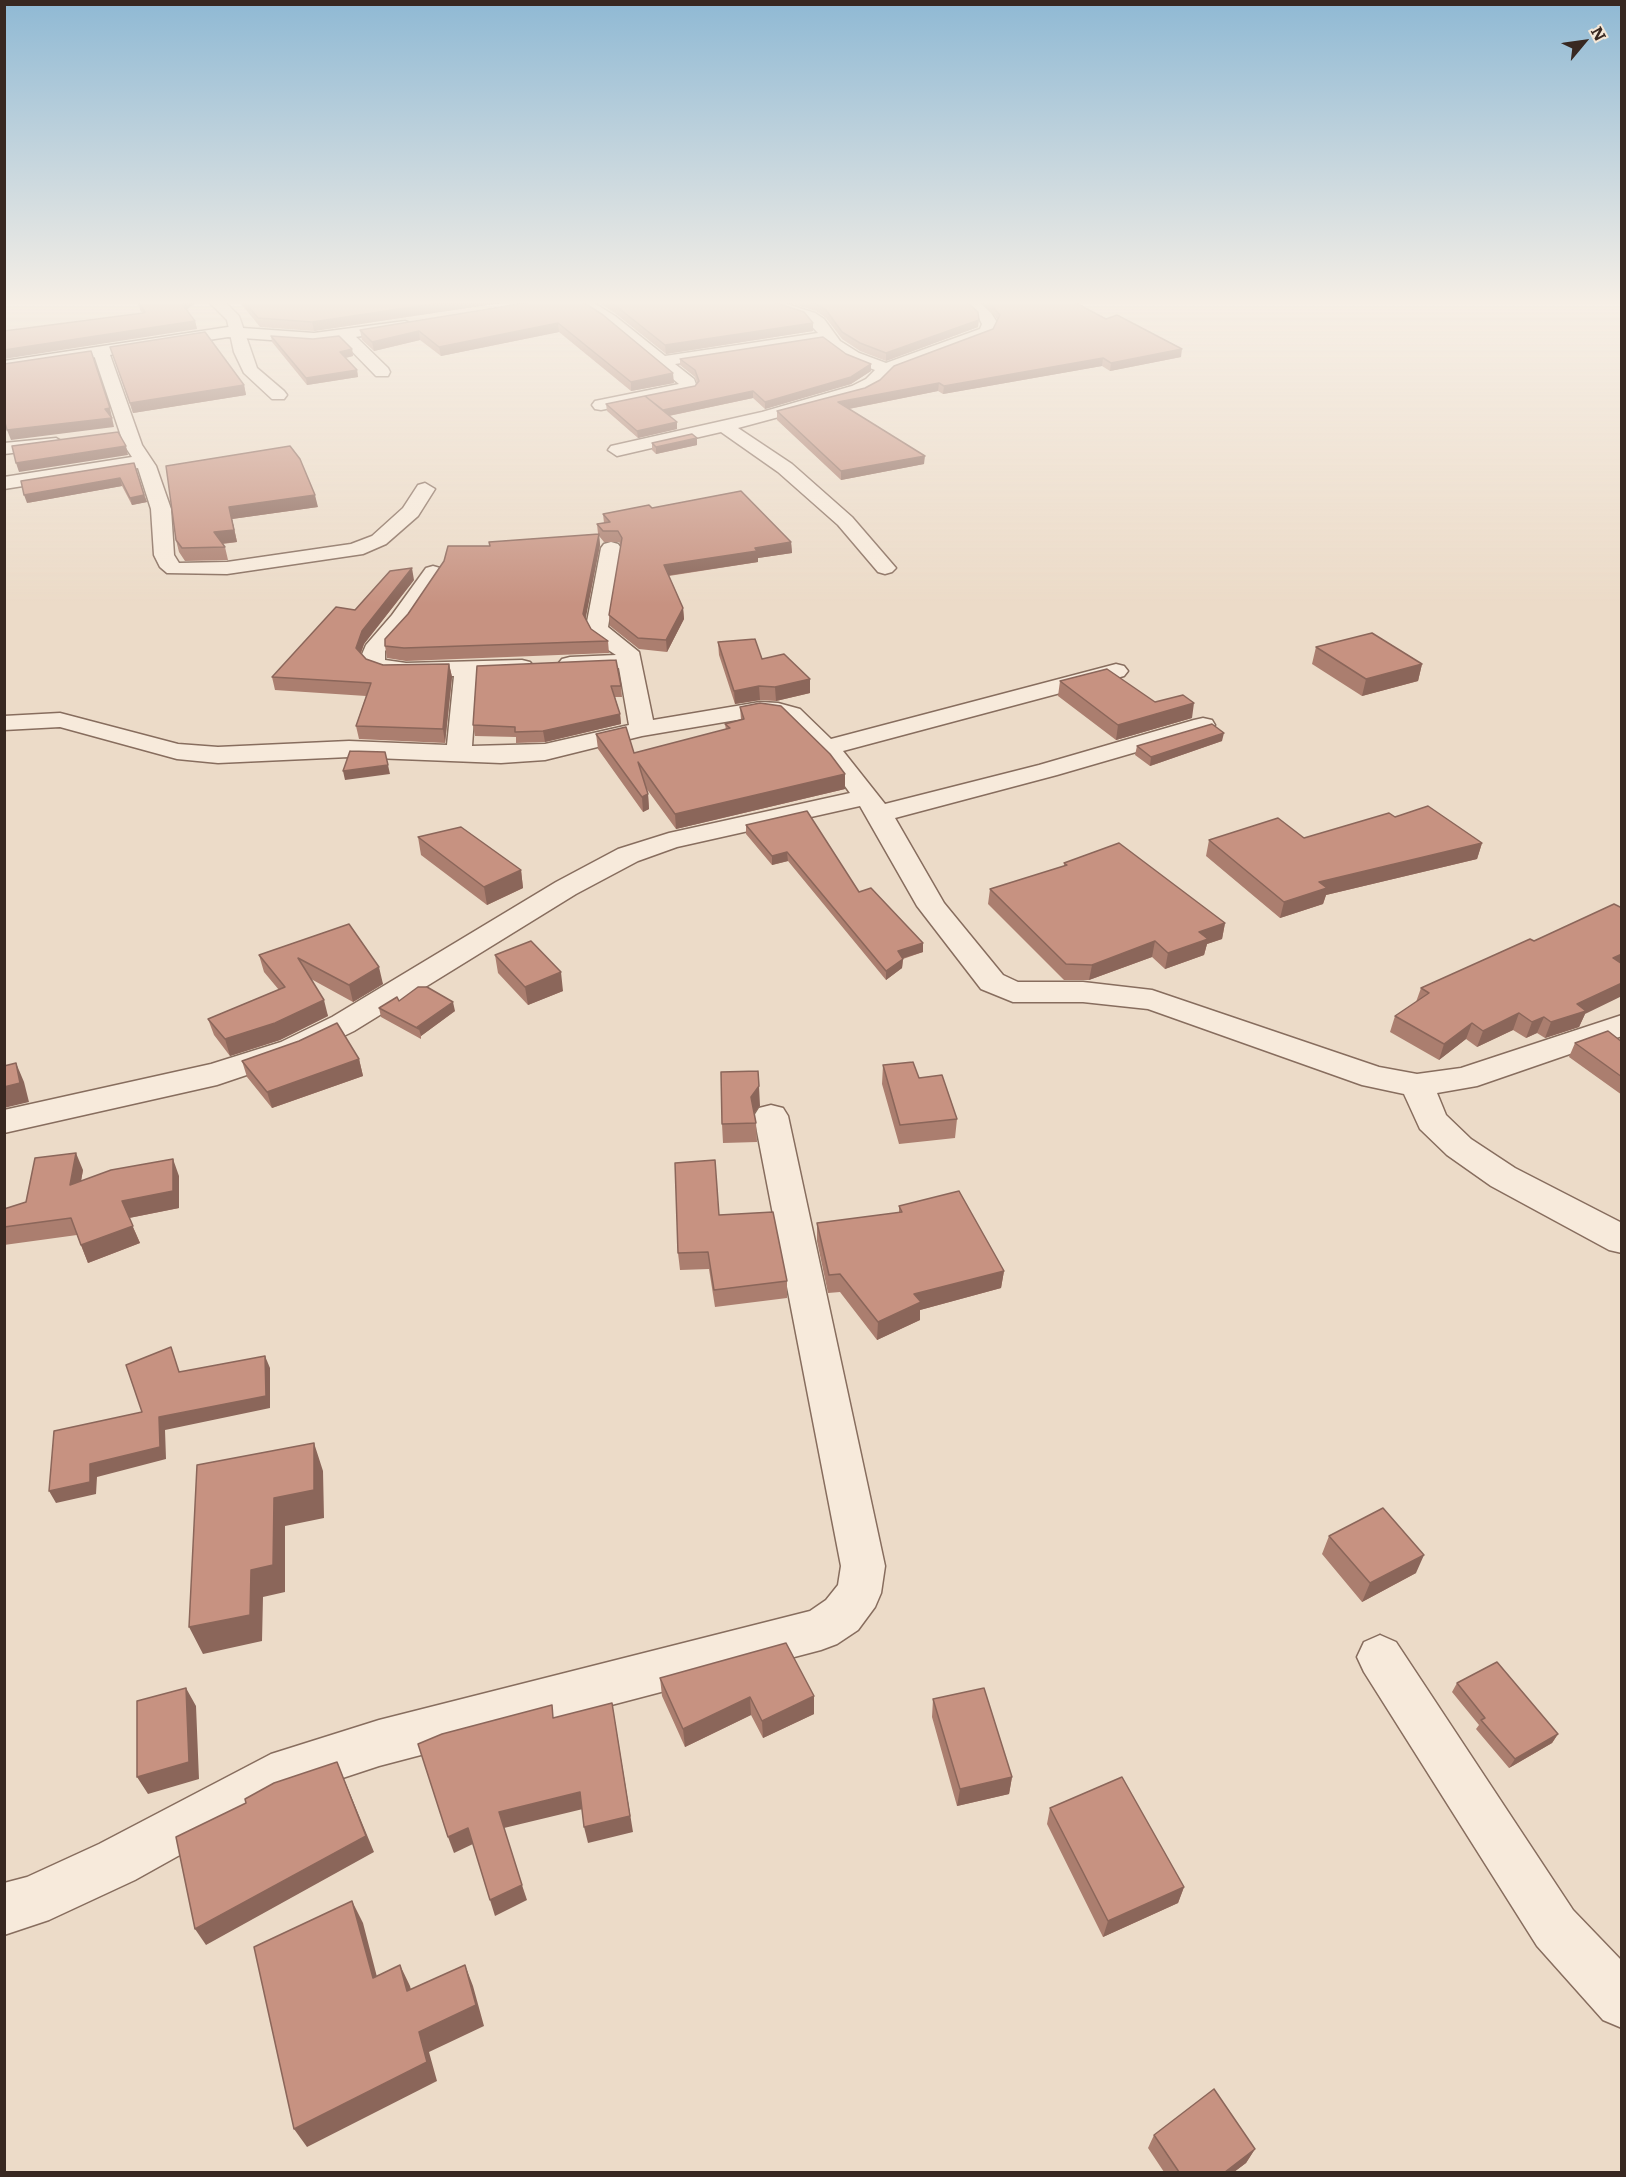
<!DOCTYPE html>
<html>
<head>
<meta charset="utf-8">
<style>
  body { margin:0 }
  #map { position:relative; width:1626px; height:2177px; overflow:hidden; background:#ecdbc8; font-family:Literata,serif }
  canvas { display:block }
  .frame { position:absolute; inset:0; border:6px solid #382821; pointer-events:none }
  .north { position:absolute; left:1554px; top:12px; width:60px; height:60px; -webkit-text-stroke:4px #f4e7d7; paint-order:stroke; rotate:61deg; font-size:16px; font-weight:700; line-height:24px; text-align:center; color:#382821 }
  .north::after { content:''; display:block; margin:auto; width:21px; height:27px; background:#382821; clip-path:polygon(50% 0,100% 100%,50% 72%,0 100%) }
</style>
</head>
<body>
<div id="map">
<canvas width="1626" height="2177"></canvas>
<div class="frame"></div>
<div class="north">N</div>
</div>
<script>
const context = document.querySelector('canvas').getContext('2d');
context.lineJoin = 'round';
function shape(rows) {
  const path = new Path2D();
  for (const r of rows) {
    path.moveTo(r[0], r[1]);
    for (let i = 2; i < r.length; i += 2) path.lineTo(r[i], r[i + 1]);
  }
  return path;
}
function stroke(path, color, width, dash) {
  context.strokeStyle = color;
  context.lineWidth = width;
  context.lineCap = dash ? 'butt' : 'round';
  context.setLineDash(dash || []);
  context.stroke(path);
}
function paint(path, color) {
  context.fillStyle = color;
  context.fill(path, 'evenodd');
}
const street = shape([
  [207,300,223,300,239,316,257,368,284,391,287,395,284,399,272,399,244,373,234,352,227,320,207,300],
  [571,300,589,300,615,316,665,356,818,333,805,319,750,300,774,300,815,313,824,319,840,341,859,353,886,363,980,329,982,324,979,318,960,300,977,300,991,313,998,324,992,335,892,372,878,387,864,394,738,428,792,464,852,517,896,568,892,572,885,574,878,572,838,525,778,472,721,432,617,456,608,450,611,446,762,412,852,386,866,379,875,370,847,359,828,347,824,341,675,364,694,379,697,387,695,391,601,410,595,409,592,405,595,401,679,384,605,322,571,300],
  [345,330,351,332,388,368,390,372,388,376,376,376,339,338,337,335,345,330],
  [101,347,109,352,142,445,156,466,171,509,174,555,179,563,227,562,351,544,372,536,403,508,418,485,425,483,435,489,418,516,386,544,363,554,227,574,167,573,160,567,154,555,151,509,138,468,4,489,4,477,132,457,124,445,93,352,101,347],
  [56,438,65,443,62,447,4,454,4,443,56,438],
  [611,542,618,544,621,548,608,627,639,652,653,720,760,702,778,703,800,709,831,739,1116,664,1124,666,1128,671,1124,676,843,751,885,804,1039,765,1194,720,1203,718,1212,720,1215,725,1212,730,1057,775,895,818,944,903,1003,975,1018,982,1083,982,1152,990,1379,1067,1417,1074,1461,1068,1622,1015,1622,1036,1477,1086,1437,1093,1446,1115,1471,1139,1515,1168,1622,1223,1622,1253,1609,1250,1491,1186,1447,1155,1420,1129,1404,1094,1362,1085,1148,1009,1083,1002,1013,1002,981,989,917,906,860,806,677,847,638,861,576,894,354,1031,303,1056,217,1085,4,1133,4,1110,211,1064,281,1042,332,1017,556,882,618,849,669,833,850,793,832,768,782,719,776,717,760,716,642,736,545,760,501,763,349,757,218,763,177,759,60,727,4,730,4,716,60,713,178,744,218,747,349,741,447,745,454,676,386,676,369,670,360,659,366,645,392,615,426,568,433,566,440,568,444,572,408,625,385,651,385,660,406,663,522,660,530,662,534,667,530,672,522,674,477,675,472,746,545,744,629,725,619,668,570,671,562,669,558,664,562,659,570,657,616,655,593,640,586,627,601,548,604,544,611,542],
  [771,1105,783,1108,788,1116,885,1566,881,1593,875,1607,858,1630,837,1644,821,1650,379,1766,282,1798,135,1880,49,1920,4,1935,4,1883,27,1877,99,1844,271,1754,379,1720,810,1611,826,1600,838,1585,841,1566,754,1116,759,1108,771,1105],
  [1380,1635,1396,1642,1573,1910,1622,1961,1622,2028,1603,2020,1537,1946,1364,1672,1357,1657,1364,1642,1380,1635]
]);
const secondary = shape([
  [405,321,410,323,413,326,410,329,314,343,228,337,4,371,4,361,228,327,314,333,405,321]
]);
stroke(street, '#876d5e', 3);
stroke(secondary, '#684e41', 3);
paint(street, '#f7eadb');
paint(secondary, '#f7eadb');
paint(shape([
  [238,300,520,300,314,331,260,327],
  [544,300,674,383,631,391,559,332,441,356,420,340,374,351,362,340,360,330],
  [595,300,767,300,813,331,666,354,616,314],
  [779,300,965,300,978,327,886,361,860,351,842,339,826,318,816,311],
  [980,300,1073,300,1077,302,1077,304,1181,357,1110,371,1102,366,943,394,938,391,849,409,924,464,841,480,777,420,777,411,865,388,993,329,998,320],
  [138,301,187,310,195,321,197,329,142,313,140,310],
  [271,336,352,349,353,356,345,358,357,370,358,377,307,385,272,342],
  [110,347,244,385,246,395,133,413],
  [846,354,871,364,871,371,851,384,765,409,753,398,669,416,677,429,638,438,607,411,606,404,695,386,697,383,695,377,680,365,680,359],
  [652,443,697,445,656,454,652,450],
  [134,463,147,502,132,505,122,486,27,503],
  [166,466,318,507,232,519,237,542,223,544,225,547,228,560,185,561,179,552,176,540],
  [652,508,791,542,792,553,758,558,758,562,669,576,683,608,684,619,667,652,639,649,610,626,609,615,621,545,619,542,604,542,599,536,600,545,585,619,591,629,608,641,609,653,406,661,387,658,385,646,490,546,598,534,597,524,604,523,603,514],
  [414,580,364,644,361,654,366,659,383,665,449,664,452,677,445,743,359,739,356,726,366,696,275,690,272,677,355,610],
  [718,642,810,679,810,693,776,701,760,700,735,704,719,655],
  [1316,647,1422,664,1418,681,1362,696,1312,664],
  [477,666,621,686,622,697,615,697,620,714,621,724,545,742,516,743,516,737,475,736,473,725],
  [1060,681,1155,702,1192,718,1116,740,1058,696],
  [740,707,845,774,845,789,676,829,646,788,648,794,649,809,643,812,598,749,596,734,634,753,726,730,725,724,741,720],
  [1222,741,1150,766,1135,755,1137,746],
  [1395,817,1482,843,1477,859,1326,895,1323,904,1280,918,1206,856,1209,840,1304,838],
  [746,825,859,892,923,943,923,952,903,959,902,968,886,980,788,861,772,865,746,834],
  [418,837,521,870,523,888,487,905,421,855],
  [1064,863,1225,923,1222,939,1207,944,1204,955,1165,969,1152,957,1089,980,1064,980,988,904,990,889,1064,866],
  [349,924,383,984,353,1002,311,979,328,1016,280,1040,230,1056,214,1035,208,1019,279,990,264,972,259,955],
  [495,955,563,991,528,1005,498,973],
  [1421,988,1585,1014,1579,1027,1545,1038,1537,1033,1526,1038,1513,1030,1477,1047,1466,1039,1439,1060,1390,1032,1395,1016,1416,1002],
  [399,1001,455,1011,421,1036,421,1039,381,1017,379,1008],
  [299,1041,359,1059,363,1076,272,1108,247,1077,242,1061],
  [1622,1042,1622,1095,1569,1057,1575,1043],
  [883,1065,919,1078,957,1119,955,1138,899,1144,882,1084],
  [760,1106,754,1113,756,1123,757,1142,723,1143,722,1124],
  [83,1170,81,1181,179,1176,179,1208,129,1218,140,1243,88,1263,77,1235,4,1245,4,1209,26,1202],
  [899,1206,1004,1271,1001,1288,920,1310,920,1320,877,1340,840,1292,828,1293,817,1241,817,1223,899,1213],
  [719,1215,787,1281,787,1298,715,1307,709,1269,680,1270,678,1253],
  [1329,1536,1416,1573,1362,1602,1322,1554],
  [660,1678,814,1696,814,1714,763,1738,751,1715,685,1747,662,1696],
  [1457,1683,1558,1734,1552,1743,1509,1768,1476,1729,1479,1725,1452,1692],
  [933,1699,1012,1777,1009,1794,957,1806,932,1717],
  [1050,1808,1184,1887,1178,1903,1103,1937,1047,1824],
  [1154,2135,1255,2149,1246,2163,1234,2172,1164,2172,1148,2148]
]), '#ab7e6f');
paint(shape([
  [186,300,199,300,184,312,182,304],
  [460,300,520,300,314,331,312,322],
  [979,320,978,327,886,361,886,353],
  [195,321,197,329,4,359,4,350],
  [558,323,559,332,441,356,439,347],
  [813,323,813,331,666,354,665,345],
  [419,331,420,340,374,351,372,342],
  [352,349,353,356,341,359,340,352],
  [1182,349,1181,357,1110,371,1111,363],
  [1103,358,1102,366,943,394,944,386],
  [871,364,871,371,851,384,765,409,765,402],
  [357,370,358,377,307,385,306,378],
  [673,373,674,383,631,391,631,382],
  [939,383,938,391,838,411,838,402],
  [244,385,246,395,133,413,130,403],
  [753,391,753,398,663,417,663,410],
  [110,408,114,427,11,440,7,430],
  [677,422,677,429,638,438,637,431],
  [697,438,697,445,656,454,656,447],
  [126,446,128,455,19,472,16,463],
  [925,456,924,464,841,480,841,471],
  [120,478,122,486,27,503,24,495],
  [144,495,147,502,132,505,130,498],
  [315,495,318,507,232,519,237,542,217,544,214,532,229,507],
  [599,534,600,545,584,627,583,614],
  [791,542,792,553,758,558,758,562,665,576,664,565],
  [412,568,414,580,364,644,358,660,356,648,362,631],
  [683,608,684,619,667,652,666,640],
  [449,664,452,677,445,743,443,729],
  [1422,664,1418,681,1362,696,1366,679],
  [810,679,810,693,776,701,775,687],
  [759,686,760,700,735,704,734,691],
  [1194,703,1192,718,1116,740,1118,725],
  [620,714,621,724,545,742,543,731],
  [1224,733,1222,741,1150,766,1151,757],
  [388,765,390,774,345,780,343,771],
  [845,774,845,789,676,829,675,814],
  [648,794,649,809,643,812,642,797],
  [1482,843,1477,859,1326,895,1323,904,1280,918,1284,902,1319,882],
  [787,852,788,861,772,865,772,856],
  [521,870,523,888,487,905,484,887],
  [1225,923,1222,939,1207,944,1204,955,1165,969,1168,953,1199,932],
  [1155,941,1152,957,1089,980,1092,965],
  [923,943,923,952,897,960,898,951],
  [1622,954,1622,966,1613,958],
  [903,959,902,968,886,980,886,971],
  [379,967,383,984,353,1002,349,985],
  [561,972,563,991,528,1005,525,987],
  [1622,983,1622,996,1585,1014,1579,1027,1545,1038,1551,1022,1577,1004],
  [324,1000,328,1016,280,1040,230,1056,225,1039],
  [453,1002,455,1011,421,1036,419,1029,417,1027],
  [1519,1013,1513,1030,1477,1047,1483,1031],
  [1544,1017,1537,1033,1526,1038,1532,1022],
  [1472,1023,1466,1039,1439,1060,1444,1044],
  [359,1059,363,1076,272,1108,267,1092],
  [16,1063,24,1082,29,1102,4,1108,4,1087],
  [759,1086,760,1106,752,1116,751,1097],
  [76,1153,83,1170,77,1203,70,1185],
  [173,1159,179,1176,179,1208,129,1218,140,1243,88,1263,81,1245,122,1201],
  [1004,1271,1001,1288,920,1310,920,1320,877,1340,878,1322,914,1294],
  [265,1356,270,1368,270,1408,165,1430,166,1459,97,1477,96,1494,56,1503,49,1491,159,1417],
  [314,1443,323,1471,324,1518,285,1526,285,1592,263,1597,262,1641,203,1654,189,1627,251,1570,274,1498],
  [1424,1555,1416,1573,1362,1602,1370,1583],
  [186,1688,196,1706,199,1779,148,1794,137,1777],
  [814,1696,814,1714,763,1738,762,1721],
  [750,1697,751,1715,685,1747,683,1729],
  [612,1703,633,1832,588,1843,584,1827],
  [1558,1734,1552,1743,1509,1768,1515,1759],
  [337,1762,374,1852,206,1945,195,1929],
  [1012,1777,1009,1794,957,1806,960,1789],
  [580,1792,583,1809,504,1828,499,1812],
  [468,1828,473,1844,454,1853,448,1837],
  [522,1885,527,1900,495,1916,490,1900],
  [1184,1887,1178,1903,1103,1937,1108,1921],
  [352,1901,363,1923,383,2000,373,1978],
  [400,1965,410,1986,417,2012,407,1991],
  [465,1965,473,1986,484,2026,429,2052,437,2081,307,2147,294,2129,419,2032],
  [1255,2149,1246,2163,1234,2172,1225,2172]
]), '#8b665a');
const building = shape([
  [145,300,186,300,182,304,195,321,4,350,4,331,143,313,145,312,138,301,145,300],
  [243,300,460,300,312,322,258,318,243,300],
  [544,300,580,300,603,315,673,373,631,382,558,323,439,347,419,331,372,342,360,330,544,300],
  [607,300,767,300,804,312,813,323,665,345,616,306,607,300],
  [805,300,965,300,978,312,979,320,886,353,860,343,842,332,826,310,816,304,805,300],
  [987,300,1073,300,1077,302,1074,302,1106,319,1117,315,1182,349,1111,363,1103,358,944,386,939,383,838,402,925,456,841,471,777,411,865,388,880,380,894,366,993,329,1000,315,987,300],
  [205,332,244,385,130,403,110,347,205,332],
  [271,336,313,339,339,336,352,349,340,352,357,370,306,378,271,336],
  [823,337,846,354,871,364,851,377,765,402,753,391,663,410,645,396,695,386,699,381,695,370,680,359,823,337],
  [91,351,110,408,105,409,112,418,7,430,4,419,4,364,91,351],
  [645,396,677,422,637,431,606,404,645,396],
  [118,432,126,446,16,463,12,446,118,432],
  [692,434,697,438,656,447,652,443,692,434],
  [290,446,300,459,315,495,229,507,234,530,214,532,225,547,182,548,176,540,166,466,290,446],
  [134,463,144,495,130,498,120,478,24,495,21,481,134,463],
  [741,491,791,542,755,548,757,551,664,565,683,608,666,640,638,638,609,615,622,538,618,531,603,531,597,524,610,522,603,514,649,505,652,508,741,491],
  [599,534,583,614,591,629,608,641,404,648,385,646,385,639,408,614,444,561,448,546,490,546,489,542,599,534],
  [412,568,362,631,356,648,366,659,383,665,449,664,443,729,356,726,371,683,272,677,336,607,355,610,390,571,412,568],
  [1372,633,1422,664,1366,679,1316,647,1372,633],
  [755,639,762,659,784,654,810,679,775,687,759,686,734,691,718,642,755,639],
  [616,660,621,686,611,686,620,714,543,731,515,732,515,727,473,725,477,666,616,660],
  [1107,669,1155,702,1183,695,1194,703,1118,725,1060,681,1107,669],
  [760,703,781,706,830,754,845,774,675,814,638,762,648,794,642,797,596,734,626,727,634,753,730,728,725,724,744,719,740,707,760,703],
  [1212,724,1224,733,1151,757,1137,746,1212,724],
  [350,751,385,752,388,765,343,771,350,751],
  [1428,806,1482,843,1319,882,1327,888,1284,902,1209,840,1278,818,1304,838,1389,813,1395,817,1428,806],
  [807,811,859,892,871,888,923,943,898,951,903,959,886,971,787,852,772,856,746,825,807,811],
  [461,827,521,870,484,887,418,837,461,827],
  [1119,843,1225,923,1199,932,1208,939,1168,953,1155,941,1092,965,1066,964,990,889,1067,865,1064,863,1119,843],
  [1614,904,1622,908,1622,954,1613,958,1622,964,1622,983,1577,1004,1586,1011,1551,1022,1544,1017,1532,1022,1519,1013,1483,1031,1472,1023,1444,1044,1395,1016,1429,993,1421,988,1530,939,1534,941,1614,904],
  [349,924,379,967,349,985,298,958,324,1000,275,1023,225,1039,208,1019,285,987,259,955,349,924],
  [531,941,561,972,525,987,495,955,531,941],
  [418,987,427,987,453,1002,417,1027,419,1029,379,1008,397,997,399,1001,418,987],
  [337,1023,359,1059,267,1092,242,1061,299,1041,337,1023],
  [1608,1031,1622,1042,1622,1077,1575,1043,1608,1031],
  [913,1062,919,1078,942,1075,957,1119,900,1125,883,1065,913,1062],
  [16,1063,20,1083,4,1087,4,1066,16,1063],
  [758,1071,759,1086,751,1097,756,1123,722,1124,721,1072,758,1071],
  [76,1153,70,1185,111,1170,173,1159,173,1191,122,1201,133,1226,81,1245,71,1218,4,1227,4,1209,26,1202,35,1158,76,1153],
  [715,1160,719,1215,773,1212,787,1281,714,1290,708,1252,678,1253,675,1163,715,1160],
  [959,1191,1004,1271,914,1294,921,1302,878,1322,840,1274,829,1275,817,1223,902,1212,899,1206,959,1191],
  [171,1347,179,1372,265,1356,266,1396,159,1417,160,1447,90,1464,90,1482,49,1491,54,1431,142,1412,126,1365,171,1347],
  [314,1443,314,1490,274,1498,273,1565,251,1570,250,1615,189,1627,197,1465,314,1443],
  [1383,1508,1424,1555,1370,1583,1329,1536,1383,1508],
  [786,1643,814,1696,762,1721,750,1697,683,1729,660,1678,786,1643],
  [1497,1662,1558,1734,1515,1759,1481,1720,1485,1718,1457,1683,1497,1662],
  [186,1688,189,1762,137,1777,137,1701,186,1688],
  [984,1688,1012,1777,960,1789,933,1699,984,1688],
  [612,1703,630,1816,584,1827,580,1792,499,1812,522,1885,490,1900,468,1828,448,1837,418,1744,442,1734,552,1705,553,1718,612,1703],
  [337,1762,366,1836,195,1929,176,1837,246,1803,245,1799,274,1783,337,1762],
  [1122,1777,1184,1887,1108,1921,1050,1808,1122,1777],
  [352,1901,373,1978,400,1965,407,1991,465,1965,476,2005,419,2032,427,2062,294,2129,254,1947,352,1901],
  [1214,2089,1255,2149,1225,2172,1179,2172,1154,2135,1214,2089]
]);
paint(building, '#c79281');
stroke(building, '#8b665a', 1.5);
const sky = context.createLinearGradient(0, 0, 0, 605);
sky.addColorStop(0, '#8fb9d4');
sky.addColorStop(0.5, '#f6efe6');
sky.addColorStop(1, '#f6efe600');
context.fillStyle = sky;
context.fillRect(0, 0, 1626, 605);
</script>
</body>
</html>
